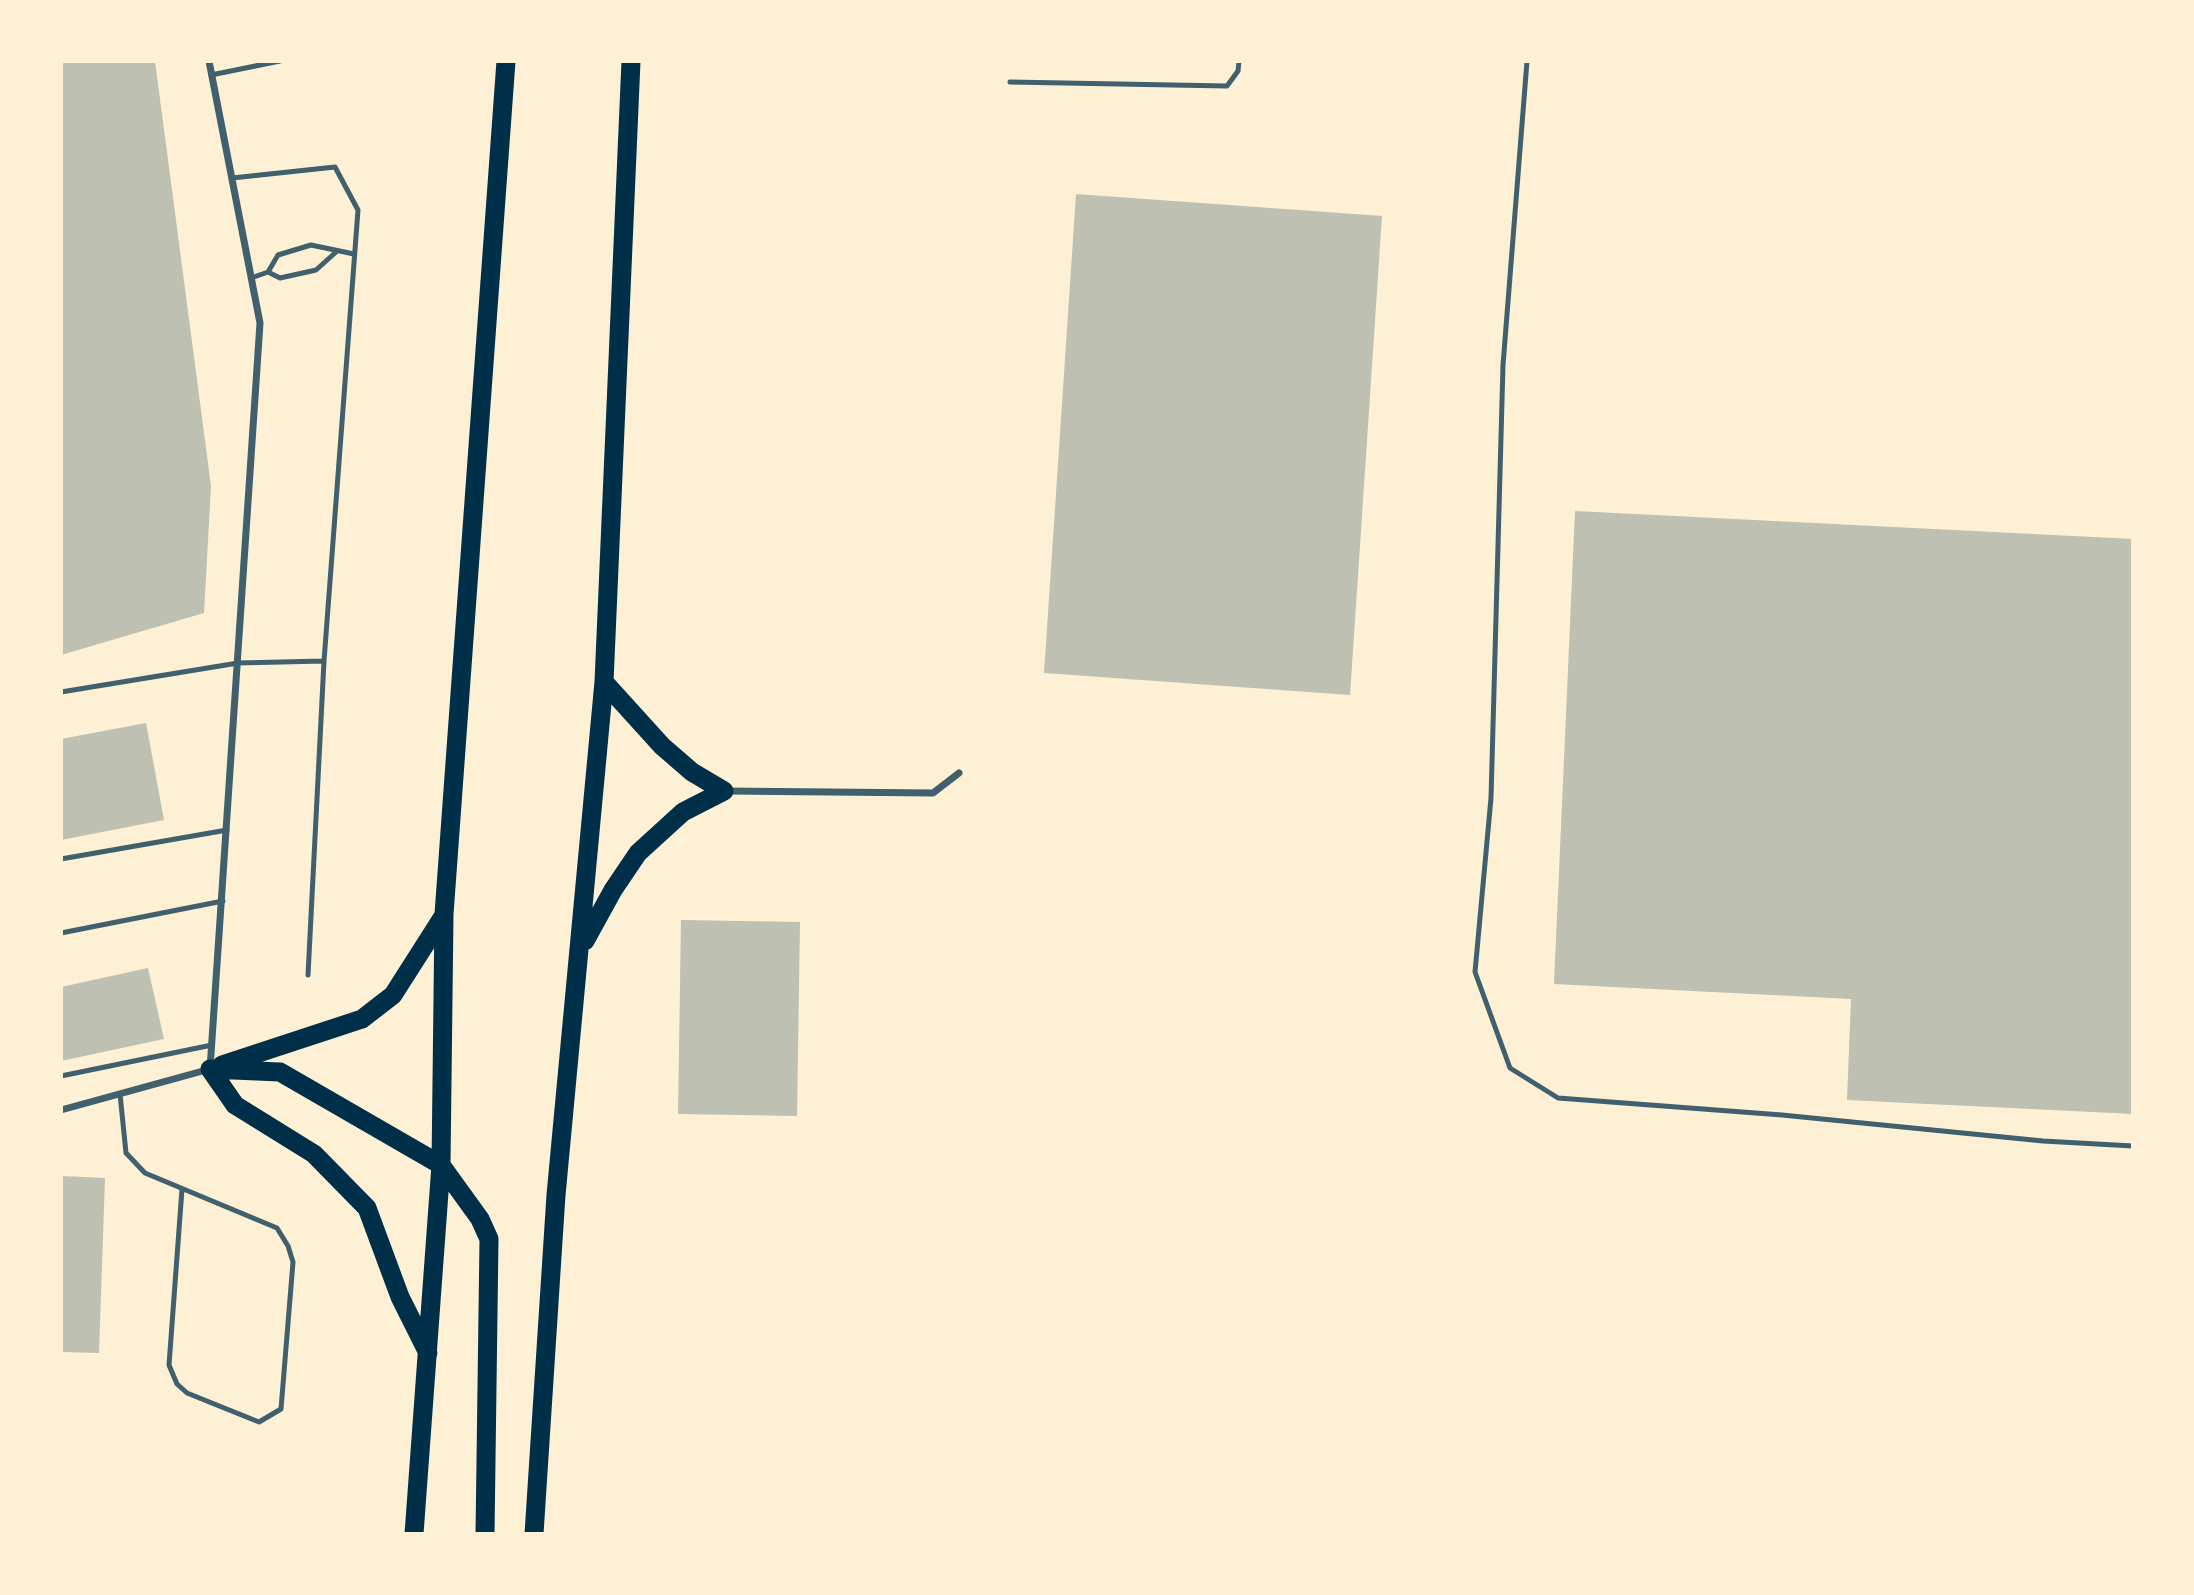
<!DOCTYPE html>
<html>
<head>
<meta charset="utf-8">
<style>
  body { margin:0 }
  #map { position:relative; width:2194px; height:1595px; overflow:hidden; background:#fdf0d5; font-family:"Sofia Sans Condensed",sans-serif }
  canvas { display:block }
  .frame { position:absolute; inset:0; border:63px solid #fdf0d5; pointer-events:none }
</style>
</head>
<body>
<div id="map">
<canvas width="2194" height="1595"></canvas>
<div class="frame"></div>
</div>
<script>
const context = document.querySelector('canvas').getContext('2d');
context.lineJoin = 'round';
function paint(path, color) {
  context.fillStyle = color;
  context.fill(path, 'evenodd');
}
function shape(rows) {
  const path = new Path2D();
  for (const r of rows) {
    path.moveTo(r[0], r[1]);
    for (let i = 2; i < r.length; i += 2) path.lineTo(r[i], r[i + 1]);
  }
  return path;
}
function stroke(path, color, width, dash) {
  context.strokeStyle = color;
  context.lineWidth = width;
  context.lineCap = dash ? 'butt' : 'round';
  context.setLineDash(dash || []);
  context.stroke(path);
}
paint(shape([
  [61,61,155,61,211,486,204,613,61,655],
  [1076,194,1382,216,1350,695,1044,673],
  [1575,511,2133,539,2133,1114,1847,1100,1851,999,1554,984],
  [146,723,164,820,61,840,61,739],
  [681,920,800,922,797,1116,678,1114],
  [148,968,164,1039,61,1061,61,987],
  [61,1176,105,1178,99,1353,61,1352]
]), '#bec0b2');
stroke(shape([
  [1527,61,1503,365,1491,798,1475,972,1510,1068,1558,1098,1782,1115,2043,1141,2133,1146],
  [211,75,280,61],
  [1010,82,1227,86,1238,71,1239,61],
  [232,178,335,167,358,210,324,661],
  [268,272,280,278,316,270,336,252],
  [251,278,268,272,278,255,311,245,354,254],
  [61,692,238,663,324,661,308,975],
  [61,859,227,830],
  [61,933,223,901],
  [61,1076,212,1045],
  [120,1094,126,1153,145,1173,277,1228,288,1246,293,1262,281,1409,259,1422,187,1393,177,1384,169,1365,182,1189]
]), '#3f606c', 5);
stroke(shape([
  [725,791,933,793,959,773],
  [61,1110,210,1069,260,323,209,61]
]), '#3f606c', 7);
stroke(shape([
  [604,682,662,746,692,772,724,791],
  [585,941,613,890,638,853,683,812,724,791],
  [222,1065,362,1019,393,995,444,915],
  [210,1069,280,1072,441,1165,480,1219,489,1239,485,1534],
  [210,1069,235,1105,314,1154,367,1208,400,1297,428,1353],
  [414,1534,441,1165,444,914,506,61],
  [534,1534,556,1195,604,682,631,61]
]), '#003049', 19);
</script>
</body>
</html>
